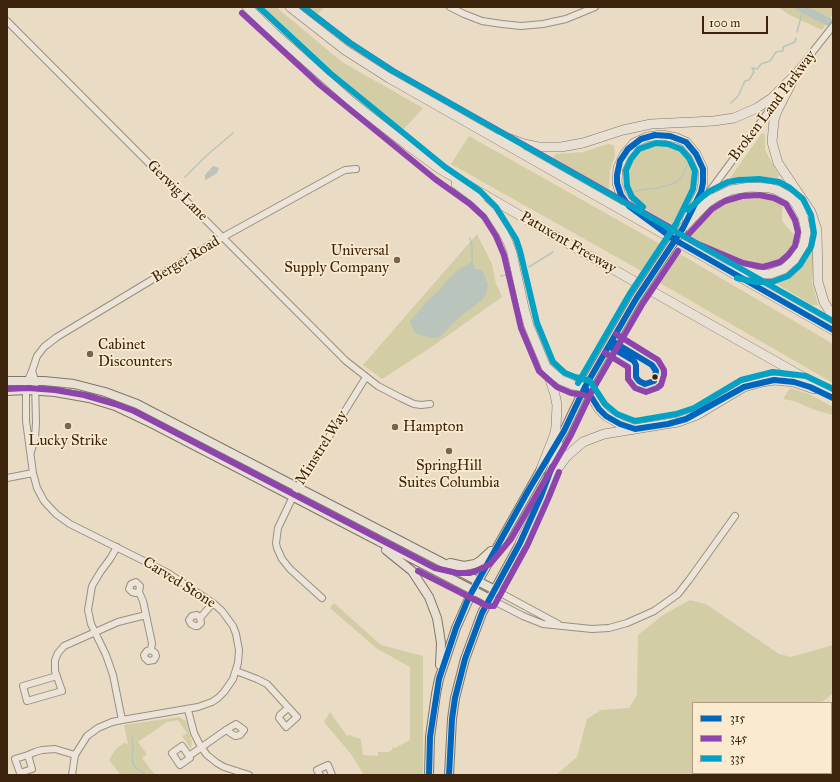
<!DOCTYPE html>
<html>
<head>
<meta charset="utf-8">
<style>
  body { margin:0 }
  #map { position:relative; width:840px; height:782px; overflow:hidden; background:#e9dbc4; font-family:"IM FELL Great Primer",serif }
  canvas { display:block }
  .frame { position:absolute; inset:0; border:8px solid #3b240b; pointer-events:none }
  .legend { position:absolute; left:692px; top:702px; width:140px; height:72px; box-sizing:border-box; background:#faeacf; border:1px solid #ae9b81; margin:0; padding:5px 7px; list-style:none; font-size:12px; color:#3b240b }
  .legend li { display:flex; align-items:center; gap:8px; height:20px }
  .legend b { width:20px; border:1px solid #ae9b81 }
  .scale { position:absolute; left:702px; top:16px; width:66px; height:18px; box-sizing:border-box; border:2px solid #3b240b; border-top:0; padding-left:5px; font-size:12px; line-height:14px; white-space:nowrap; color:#3b240b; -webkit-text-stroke:3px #faeacf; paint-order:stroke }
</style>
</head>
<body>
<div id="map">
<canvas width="840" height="782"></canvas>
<div class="frame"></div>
<ul class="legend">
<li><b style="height:5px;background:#0065bd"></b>315</li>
<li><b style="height:5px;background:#8e44ad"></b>345</li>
<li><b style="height:5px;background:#03a2c4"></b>335</li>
</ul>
<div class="scale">100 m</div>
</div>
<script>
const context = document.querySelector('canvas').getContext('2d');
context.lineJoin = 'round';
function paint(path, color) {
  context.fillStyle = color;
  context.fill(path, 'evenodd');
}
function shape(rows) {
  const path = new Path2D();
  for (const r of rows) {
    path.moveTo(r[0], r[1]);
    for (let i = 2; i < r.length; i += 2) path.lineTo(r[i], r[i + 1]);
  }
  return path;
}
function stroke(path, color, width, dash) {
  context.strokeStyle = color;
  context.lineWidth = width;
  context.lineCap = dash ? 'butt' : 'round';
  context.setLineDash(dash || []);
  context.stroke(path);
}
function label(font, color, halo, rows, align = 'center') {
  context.font = font + ' "IM FELL Great Primer",serif';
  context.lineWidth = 3.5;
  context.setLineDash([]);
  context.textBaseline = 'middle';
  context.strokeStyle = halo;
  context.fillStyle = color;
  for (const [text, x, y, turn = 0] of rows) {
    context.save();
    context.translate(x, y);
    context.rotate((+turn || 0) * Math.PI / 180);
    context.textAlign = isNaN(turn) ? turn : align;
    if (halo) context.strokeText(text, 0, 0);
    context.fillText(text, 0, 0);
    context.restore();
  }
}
paint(shape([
  [264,7,276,7,342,62,423,108,404,129,389,119,334,72],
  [303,7,325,7,315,16],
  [778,7,833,7,833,14,822,30,788,14],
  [762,133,765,135,765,150,779,175,777,180,751,176,730,178],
  [469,136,662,245,645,273,451,164],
  [667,143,685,150,696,164,699,179,693,196,675,226,634,203,624,189,623,180,628,165,635,153,650,144],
  [608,144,614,145,615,155,610,171,609,189,552,160,555,154,583,152],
  [759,194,779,198,784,203,782,211,782,221,799,241,797,250,783,266,761,270,737,263,689,235,699,220,714,204,734,196],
  [477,234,492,264,496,284,502,297,430,348,382,379,363,365],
  [810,250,814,252,812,282,818,305,812,305,774,282,801,266],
  [680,254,833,344,833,383,660,283],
  [790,388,809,394,833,407,833,415,815,410,794,401,783,399],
  [690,600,706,604,779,654,791,657,833,645,833,693,821,703,693,703,693,773,757,773,757,775,556,775,577,757,587,719,601,710,629,708,637,695,638,635,663,615],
  [334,603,381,645,423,656,423,775,364,775,351,754,324,722,330,712,347,736,351,735,353,737,361,739,363,755,378,756,378,752,389,752,392,750,393,747,395,748,410,740,410,667,376,648,330,608],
  [833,706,833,775,774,775,775,773,831,773,831,708],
  [179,717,186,721,192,742,191,749,182,736,187,733,178,720,167,722,138,742,147,754,142,758,155,775,121,775,109,760,113,753,118,747,124,743,128,744,124,725]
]), '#d3cda5');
paint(shape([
  [213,166,219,168,217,173,206,180,205,180,205,175],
  [471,262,473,262,475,269,481,269,484,274,488,285,486,293,482,300,457,319,441,336,437,338,431,338,415,333,411,325,410,321,413,318,429,299,442,288,445,282,450,278,456,271]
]), '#b8c4bc');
stroke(shape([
  [797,32,803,10],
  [731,103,738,96,745,81,749,80,754,72,752,68,757,69,761,64,770,61,776,52,783,51,783,47,795,42,796,38],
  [185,177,206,156,233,133],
  [629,194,640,190,658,188,675,183,682,177,687,166],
  [470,238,472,247,472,262],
  [529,267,553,252],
  [501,276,506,275],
  [132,736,133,747,132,760,135,767,146,775],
  [792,773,793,775]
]), '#b8c4bc', 1.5);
stroke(shape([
  [799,7,833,24],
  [831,736,833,736],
  [717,775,717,773]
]), '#b8c4bc', 8);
const minor = shape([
  [450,7,464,14,482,21,502,24,521,26,543,24,566,19,595,7],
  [7,21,346,361,378,386,401,398,414,404,421,405,430,404],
  [796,73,833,26],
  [698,207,783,92],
  [31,452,35,438,36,423,35,380,32,371],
  [7,478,33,473],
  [117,547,110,559,101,571,92,586,88,610,91,624,106,655,113,675,122,720],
  [495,590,558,624],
  [139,592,136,593,132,592,129,589,131,584,136,582,140,586,139,592,143,601,152,643,151,650,147,651,144,655,145,658,148,661,154,660,156,656,155,653,151,650],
  [322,598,290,569,282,559,277,548,276,543,278,528,297,488,366,377],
  [490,599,523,616,543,624,592,629,609,628,627,623,654,611,678,594,689,580,735,516],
  [200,618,201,623,198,626,195,626,191,624,189,620,192,616,197,615,200,618,213,603],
  [236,671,257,679,267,684,297,717,286,727,279,718,280,715,288,708],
  [57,676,23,686,27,701,62,691,55,671,55,660,58,653,64,646,118,622,146,615],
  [188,710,194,733,201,747,207,755,217,763,224,767,249,775],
  [28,755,15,759,20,773,32,769,28,755,35,752,42,750,55,749,75,755],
  [189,756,182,746,172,753,180,765,190,758,189,756,226,730,236,724,244,730,240,735,235,736,226,730],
  [72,775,75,755,87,736,98,728,112,722,122,720,198,707,212,702,218,698,224,692,233,679,238,663,239,650,236,634,233,626,222,611,213,603,168,573,70,524,56,514,44,501,37,488,33,473,26,421,26,390,28,380,32,371,37,356,44,347,57,337,223,237,339,173,345,170,356,169],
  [320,775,317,770,328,765,332,775]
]);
const major = shape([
  [7,381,44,381,74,384,105,392,137,404,495,590],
  [7,391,26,390,55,392,89,398,115,406,153,424,490,599],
  [550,454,564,431,585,387,636,299],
  [547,482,559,445],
  [386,550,412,571,429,597,437,618,439,630,441,643,440,665],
  [450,563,464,566,475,564,480,561,491,551],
  [429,775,430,737,436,694,439,679,456,628,473,590,544,464],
  [449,775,452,719,455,698,465,659,482,613,523,538]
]);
const highway = shape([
  [247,7,274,33,353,103,407,145,440,169,588,255,833,394],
  [290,7,345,50,389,78,833,330],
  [793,80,777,111,774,120,772,142,778,163,811,212,817,230,818,282,824,302,833,317],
  [502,136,524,144,538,147,561,147,583,143,623,130,651,124,714,121,734,118,757,108,772,98,798,72],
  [456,184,475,198,490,212,503,232,508,242,512,253,524,308,529,326,546,367,555,395,557,405,556,427,554,436,541,469],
  [640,215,629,206,621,195,617,183,618,168,624,155,634,143,647,137,662,135,677,138,686,142,696,154,703,169,703,183,701,192,687,220],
  [683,228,707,203,714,198,731,190,750,187,769,188,777,190,791,198,796,204,803,217,806,232,804,244,794,260,784,269,770,274,756,274,733,267],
  [547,368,561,380,573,385,585,387,599,409,606,416,620,424,631,428],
  [520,543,557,469,567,456,583,442,604,434,678,422,697,415,744,387,762,382,774,380,794,382,814,389]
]);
stroke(minor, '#9a8f7f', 8);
stroke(major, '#807667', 10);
stroke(highway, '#807667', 10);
stroke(minor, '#ece4d9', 6);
stroke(major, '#e8e0d3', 8);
stroke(highway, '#e8e0d3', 9);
const majorBridge = shape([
  [636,299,683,228]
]);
stroke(majorBridge, '#807667', 10, []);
stroke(majorBridge, '#e8e0d3', 8);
stroke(shape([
  [655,135,670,136,686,142,696,154,703,169,703,183,701,192,683,228,675,240,629,206,621,195,617,183,617,175,620,161,628,149,641,139,655,135],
  [675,240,833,330],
  [609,346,634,361,636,365,636,377,639,381,645,384,654,381,656,371,652,365,612,341],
  [585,387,599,409,606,416,620,424,635,429,668,424,686,419,744,387,774,380,794,382,810,387,833,398],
  [429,775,430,737,439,679,456,628,469,597,528,491,564,431,585,387,636,299,675,240],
  [449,775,452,719,455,698,465,659,482,613,520,543,541,496,552,467]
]), '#0065bd', 6);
stroke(shape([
  [303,7,350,43,393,71,673,229],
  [242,13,320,85,435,179,470,204,484,217,496,236,504,255,521,328,539,371,557,387,571,393,584,395],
  [759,195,774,198,786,204,795,220,798,232,795,246,788,255,780,262,763,267,743,263,698,244,686,237,712,209,725,201,742,196,759,195],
  [605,353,628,367,628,379,635,388,646,392,657,388,661,385,664,375,664,370,658,360,616,334],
  [7,389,28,388,55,390,84,395,115,404,134,411,435,568,457,573,470,573,483,568,490,564,511,539,571,435,592,391,643,303,678,251],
  [418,571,487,606,494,606,527,546,548,499,559,472]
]), '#8e44ad', 6);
stroke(shape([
  [259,7,330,73,445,167,480,191,496,207,516,239,520,251,537,323,553,362,565,373,575,377,590,381,605,404,617,414,635,421,676,414,694,408,741,380,773,372,806,376,833,389],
  [303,7,350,43,393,71,833,321],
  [688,210,702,197,710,191,728,182,739,180,759,179,779,182,790,188,803,199,811,215,814,233,811,247,800,265,788,276,772,282,755,282,737,278],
  [578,383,629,295,676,224,693,189,695,171,689,158,681,149,668,144,656,143,639,149,631,159,626,170,627,186,632,197,643,207]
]), '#03a2c4', 6);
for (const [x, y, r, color] of [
  [397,260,4,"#78644c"],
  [90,354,4,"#78644c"],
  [655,377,3.5,"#3b240b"],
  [68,426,4,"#78644c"],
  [395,427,4,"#78644c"],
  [449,451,4,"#78644c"]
]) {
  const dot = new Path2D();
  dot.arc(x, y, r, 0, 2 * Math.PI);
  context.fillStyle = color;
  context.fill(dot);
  stroke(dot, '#faeacf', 1.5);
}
label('15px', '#3b240b', '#faeacf', [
  ["Broken Land Parkway",773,106,-53],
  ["Gerwig Lane",177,191,45],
  ["Patuxent Freeway",568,243,30],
  ["Berger Road",186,260,-31],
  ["Minstrel Way",322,448,-58],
  ["Carved Stone",179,583,32]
]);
label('15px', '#3b240b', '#faeacf', [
  ["Universal",389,251,"right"],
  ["Supply Company",389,268,"right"],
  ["Cabinet",98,345],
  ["Discounters",98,362],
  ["Hampton",403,427],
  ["Lucky Strike",68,441,"center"],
  ["SpringHill",449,466,"center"],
  ["Suites Columbia",449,483,"center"]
], 'left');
</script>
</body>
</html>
